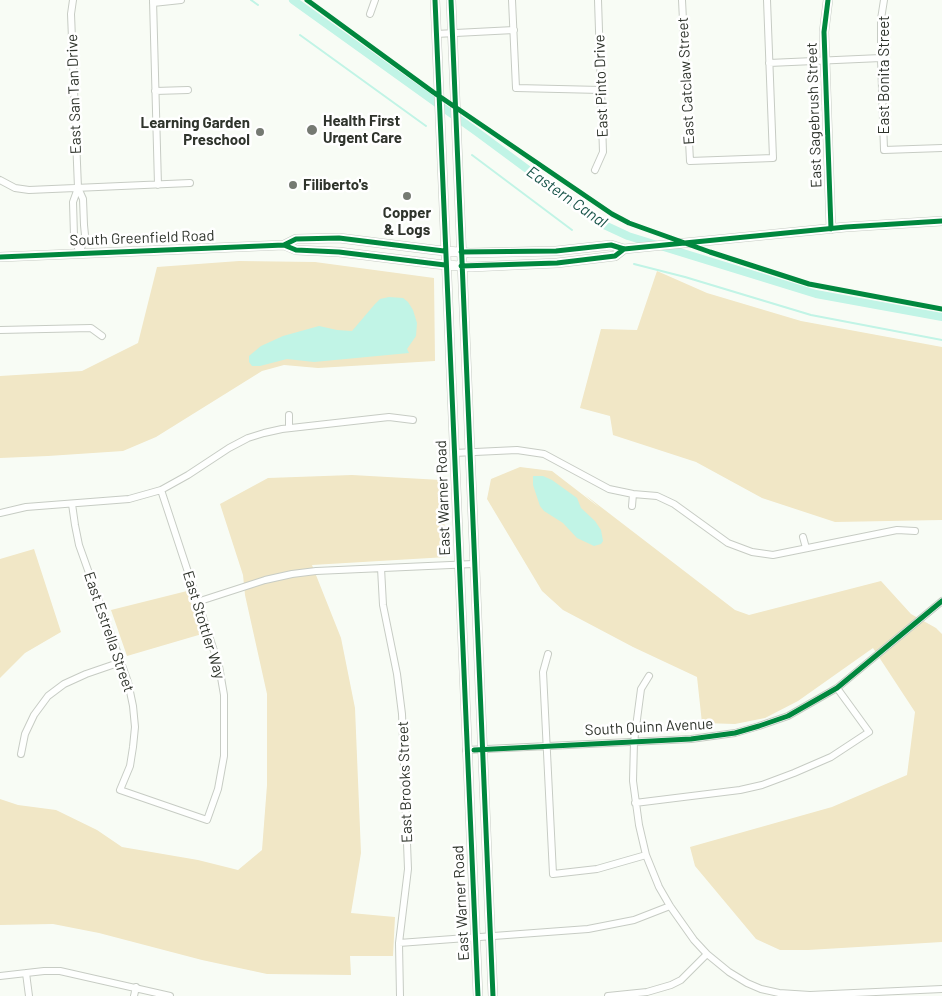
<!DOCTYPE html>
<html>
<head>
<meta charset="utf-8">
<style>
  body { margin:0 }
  canvas { display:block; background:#f8fcf5 }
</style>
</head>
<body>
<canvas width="942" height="996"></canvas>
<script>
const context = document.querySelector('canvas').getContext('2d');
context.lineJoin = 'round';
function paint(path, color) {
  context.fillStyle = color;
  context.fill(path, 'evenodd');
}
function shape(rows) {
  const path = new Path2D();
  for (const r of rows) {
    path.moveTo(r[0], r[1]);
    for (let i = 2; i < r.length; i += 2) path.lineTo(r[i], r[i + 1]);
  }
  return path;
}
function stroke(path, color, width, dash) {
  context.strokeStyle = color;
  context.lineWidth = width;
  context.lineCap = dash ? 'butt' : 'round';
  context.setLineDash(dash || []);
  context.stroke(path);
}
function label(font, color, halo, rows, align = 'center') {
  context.font = font + ' Barlow,sans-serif';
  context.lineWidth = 5;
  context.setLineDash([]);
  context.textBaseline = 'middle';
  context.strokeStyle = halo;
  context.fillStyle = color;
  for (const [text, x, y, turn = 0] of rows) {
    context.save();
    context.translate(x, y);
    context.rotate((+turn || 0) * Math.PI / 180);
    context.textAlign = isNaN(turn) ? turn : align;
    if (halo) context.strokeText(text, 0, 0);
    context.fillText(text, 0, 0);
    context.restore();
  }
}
paint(shape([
  [239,261,315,262,434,278,435,361,318,368,284,365,262,371,156,437,123,451,48,456,0,458,0,376,82,371,138,343,157,267],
  [657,271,707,293,801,321,942,347,942,520,835,522,762,498,696,462,613,435,610,416,580,408,601,329,637,330],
  [520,467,552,471,600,508,584,494,735,610,749,615,881,581,911,614,936,628,942,634,942,942,808,950,780,950,756,939,695,866,690,847,832,807,907,775,915,712,873,648,798,701,765,718,735,724,702,723,697,677,633,647,563,610,542,591,487,499,491,479],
  [352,475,441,480,447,557,312,565,341,638,355,708,361,853,351,913,395,917,393,956,350,956,351,975,267,974,202,960,99,933,53,924,0,925,0,799,18,805,56,810,97,830,122,847,198,860,238,870,262,850,267,785,267,694,245,595,243,575,220,504,268,478],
  [34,549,61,632,25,653,0,678,0,559],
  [187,591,202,634,127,656,111,610]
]), '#f1e7c6');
paint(shape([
  [389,297,403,298,408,302,413,310,417,323,416,336,407,349,409,353,314,362,287,359,260,366,252,366,249,362,249,356,261,346,283,336,319,326,337,330,352,331,375,304,380,299],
  [533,476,543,476,552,480,577,498,581,508,595,521,601,530,603,541,601,544,594,546,577,538,563,523,544,511,540,506,533,485]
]), '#c1f4e6');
stroke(shape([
  [251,0,258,5],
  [300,35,426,126],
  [472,155,572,230],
  [634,264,685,277,811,315,942,340]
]), '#c1f4e6', 2);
stroke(shape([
  [293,0,477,132,600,223,628,236,816,294,942,317]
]), '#c1f4e6', 8);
const street = shape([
  [73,0,71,14,78,188,73,202,74,236,80,254],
  [153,0,158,185],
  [512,0,516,88,601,90],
  [682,0,690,161,773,158,767,0],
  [884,0,881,19,881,58,884,150,942,148],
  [153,3,181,0],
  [370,14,375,0],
  [436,34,514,30],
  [769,63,881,58],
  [155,91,188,90],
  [595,170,603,152,598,0],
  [0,180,15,188,29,190,190,183],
  [78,188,83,199,84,225,85,235,80,252],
  [0,330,91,328,102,336],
  [289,415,289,428],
  [454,453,517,450,544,454,609,489,633,494,657,496,674,504,728,543,752,552,773,555,897,530,915,531],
  [72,504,75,525,79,545,128,682,133,706,135,727,133,747,130,766,120,790,207,820,218,789,224,756,224,695,219,666,161,490],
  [632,506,633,494],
  [0,513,26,507,129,499,161,490,188,475,229,448,248,438,264,433,282,429,389,417,413,420],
  [803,537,806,548],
  [381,568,383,605,397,674,402,714,408,869,399,943,400,996],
  [197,602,265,580,292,574,316,571,473,564],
  [548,654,543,672,553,874,597,869,646,855],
  [649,676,641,689,634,742,633,781,639,825,646,855,659,887,670,906,694,940,707,954],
  [466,750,691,739,735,733,759,726,788,716,837,688,942,601],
  [21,754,25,734,34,715,48,696,64,684,86,674,121,662],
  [635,803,740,790,762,785,794,773,831,757,869,732,837,688],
  [399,943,588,929,634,920,670,906],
  [26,973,29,996],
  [0,976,44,971,60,971,170,996],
  [134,996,136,987],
  [608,996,647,992,671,985,681,980,707,954,729,972,747,983,761,989,779,993,810,995,942,989]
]);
const secondary = shape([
  [435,0,478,996],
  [451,0,493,996],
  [828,0,824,32,831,229],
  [284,245,296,250,339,252,436,264,471,267,557,263,615,256,624,249],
  [0,257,284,245,296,239,339,238,435,250,470,253,556,251,611,245,624,249,846,227,942,221]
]);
stroke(street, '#c7ccc4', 8);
stroke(secondary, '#c7ccc4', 10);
stroke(street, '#fefffe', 6);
stroke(secondary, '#fefffe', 9);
stroke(shape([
  [307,0,433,92,612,214,629,223,710,252,809,284,942,309],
  [435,0,478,996],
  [451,0,493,996],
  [828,0,824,32,831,229],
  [284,245,296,250,339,252,445,265],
  [461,252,556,251,611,245,624,249,846,227,942,221],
  [0,257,284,245,296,239,339,238,444,251],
  [461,266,557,263,615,256,624,249],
  [474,750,691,739,735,733,759,726,788,716,837,688,942,601]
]), '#00873e', 5);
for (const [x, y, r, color] of [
  [312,130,6,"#757a72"],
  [260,132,5,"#757a72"],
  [293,185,5,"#757a72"],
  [407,196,5,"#757a72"]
]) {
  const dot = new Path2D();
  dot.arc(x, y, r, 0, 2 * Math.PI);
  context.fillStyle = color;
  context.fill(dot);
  stroke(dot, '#fff', 2);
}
label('15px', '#2f342c', '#fff', [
  ["East Bonita Street",884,75,-90],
  ["East Catclaw Street",686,81,-93],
  ["East Pinto Drive",601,86,-92],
  ["East San Tan Drive",74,94,-92],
  ["East Sagebrush Street",814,115,-92],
  ["South Greenfield Road",142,238,-2],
  ["East Warner Road",443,498,-92],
  ["East Stottler Way",204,625,73],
  ["East Estrella Street",109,632,71],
  ["South Quinn Avenue",649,727,-3],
  ["East Brooks Street",405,782,-92],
  ["East Warner Road",461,903,-93]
]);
label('bold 15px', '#2f342c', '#fff', [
  ["Health First",323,121],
  ["Urgent Care",323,138],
  ["Learning Garden",250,123,"right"],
  ["Preschool",250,140,"right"],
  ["Filiberto's",303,185],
  ["Copper",407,213,"center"],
  ["& Logs",407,230,"center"]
], 'left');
label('italic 16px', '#19544a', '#fff', [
  ["Eastern Canal",567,197,35]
]);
</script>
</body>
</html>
